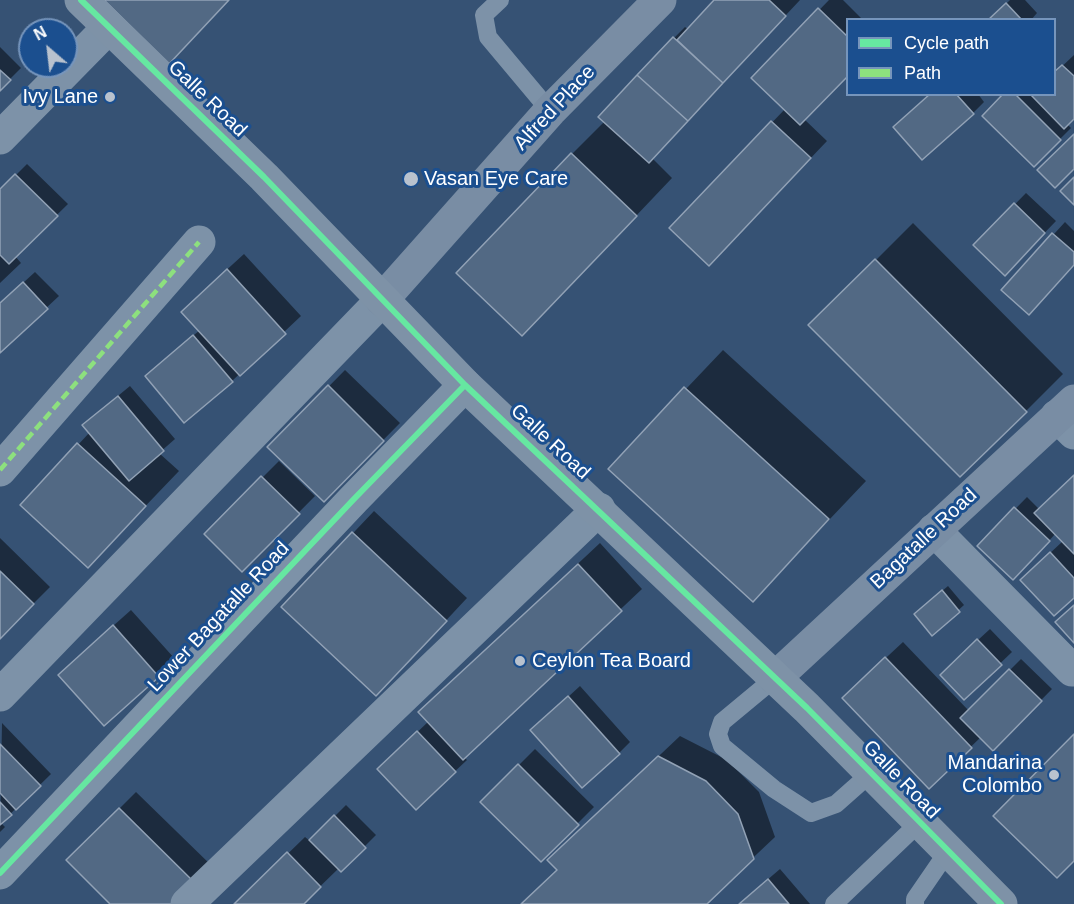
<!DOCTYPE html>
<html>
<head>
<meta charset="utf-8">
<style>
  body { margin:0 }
  #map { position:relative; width:1074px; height:904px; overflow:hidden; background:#365274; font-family:Helvetica,sans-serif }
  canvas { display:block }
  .legend { position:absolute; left:846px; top:18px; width:210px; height:78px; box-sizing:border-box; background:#1b4f8f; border:2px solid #7695bc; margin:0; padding:8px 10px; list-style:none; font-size:18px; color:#fff }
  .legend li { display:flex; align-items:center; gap:12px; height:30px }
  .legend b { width:30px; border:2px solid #7695bc }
  .north { position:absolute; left:18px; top:18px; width:60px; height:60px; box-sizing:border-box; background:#1b4f8f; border:2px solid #7695bc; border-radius:50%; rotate:332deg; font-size:16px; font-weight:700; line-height:24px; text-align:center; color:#fff }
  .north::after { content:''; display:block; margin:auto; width:21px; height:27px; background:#b9c2ce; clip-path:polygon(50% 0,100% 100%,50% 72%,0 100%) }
</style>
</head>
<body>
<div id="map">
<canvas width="1074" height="904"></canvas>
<ul class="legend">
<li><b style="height:8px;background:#66e7a1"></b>Cycle path</li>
<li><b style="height:8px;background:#8de07e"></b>Path</li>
</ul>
<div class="north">N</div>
</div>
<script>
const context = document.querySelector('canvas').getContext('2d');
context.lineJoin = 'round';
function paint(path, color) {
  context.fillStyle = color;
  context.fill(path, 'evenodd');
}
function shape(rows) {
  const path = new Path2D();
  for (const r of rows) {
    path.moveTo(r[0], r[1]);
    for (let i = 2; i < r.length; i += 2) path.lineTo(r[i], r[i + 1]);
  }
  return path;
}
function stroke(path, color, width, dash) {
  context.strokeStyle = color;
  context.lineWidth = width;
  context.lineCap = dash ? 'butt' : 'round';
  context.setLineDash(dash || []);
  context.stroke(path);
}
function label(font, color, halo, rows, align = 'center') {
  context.font = font + ' Helvetica,sans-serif';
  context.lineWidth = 6;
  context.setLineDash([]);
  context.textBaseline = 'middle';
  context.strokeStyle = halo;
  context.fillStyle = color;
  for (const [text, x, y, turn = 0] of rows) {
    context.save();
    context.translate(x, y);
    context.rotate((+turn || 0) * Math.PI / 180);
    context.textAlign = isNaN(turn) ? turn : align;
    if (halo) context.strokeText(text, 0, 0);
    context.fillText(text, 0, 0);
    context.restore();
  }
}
paint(shape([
  [716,0,800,0,652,158,672,178,559,297,572,154,605,121,601,117,674,38,685,27,689,30],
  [829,0,843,0,863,20,848,20,848,75,804,119,827,141,726,247,671,228,785,109,753,78],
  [1010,0,1025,0,1037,13,1031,20,990,20],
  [0,47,21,68,0,89],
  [1074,55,1074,117,1067,124,1071,128,1034,165,1005,94,1054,94,1054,74],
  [931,94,978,94,984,102,973,113],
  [27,164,68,204,15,256,21,263,0,283,0,191],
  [1026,193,1056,221,1005,274,975,245],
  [1065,222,1074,231,1074,264,1003,290],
  [913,223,1063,374,1026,411,811,325],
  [244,254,301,316,232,381,158,365,200,330,199,295],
  [35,272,59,296,0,351,0,304],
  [723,350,866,481,753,600,610,469],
  [345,370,400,423,324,500,269,447],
  [130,386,175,439,159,453,179,471,88,566,22,505,90,432,96,414],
  [279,461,315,496,242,570,206,534],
  [1074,476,1074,596,1033,569,1063,541,1056,533,1025,567,979,546,1027,497,1040,510],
  [374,511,467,598,397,673,283,607],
  [0,538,50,587,0,637],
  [600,543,642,589,464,757,467,760,416,808,390,758,429,721,442,691],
  [948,586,964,605,932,634,921,609],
  [131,610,175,659,104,724,77,658],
  [990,629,1012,652,964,698,953,663],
  [903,642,969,711,1021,659,1052,689,993,749,981,737,929,787,861,681],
  [580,686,630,742,619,753,544,719],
  [2,723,51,774,1,823,5,827,0,832],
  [680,736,727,760,759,792,775,837,704,904,521,904,558,870,571,839],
  [535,749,594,807,541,860,482,802],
  [136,792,214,868,178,904,112,904,68,860],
  [346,805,376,835,341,870,339,868,302,904,236,904,305,837,310,841],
  [780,869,810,904,739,904]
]), '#0007');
const building = shape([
  [104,0,229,0,169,64,104,0],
  [714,0,769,0,786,16,723,83,677,40,714,0],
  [1006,3,1022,20,988,20,1006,3],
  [818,8,848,37,848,76,800,125,751,78,818,8],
  [673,37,723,83,688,121,637,75,673,37],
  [1062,65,1074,76,1074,119,1064,129,1031,95,1054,94,1054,72,1062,65],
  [0,70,11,80,0,91,0,70],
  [637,75,688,121,649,163,598,117,637,75],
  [930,94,956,94,974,114,922,160,893,127,930,94],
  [1003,94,1015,94,1061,140,1034,167,982,116,1003,94],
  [771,121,811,158,709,266,669,228,771,121],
  [1074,134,1074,169,1055,188,1037,170,1074,134],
  [571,153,637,216,522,336,456,273,571,153],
  [15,174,58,216,9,264,0,255,0,189,15,174],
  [1074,177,1074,205,1060,191,1074,177],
  [1014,203,1045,233,1005,276,973,245,1014,203],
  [1052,233,1074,252,1074,265,1029,315,1001,290,1052,233],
  [875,259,1027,412,960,477,808,325,875,259],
  [227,269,286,334,240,376,181,312,227,269],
  [23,282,48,309,0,353,0,303,23,282],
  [193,335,233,382,184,423,145,376,193,335],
  [328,385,384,441,324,502,267,447,328,385],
  [684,387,829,519,753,602,608,469,684,387],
  [118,396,164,451,129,481,82,425,118,396],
  [77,443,146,506,88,568,20,505,77,443],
  [1074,475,1074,554,1034,513,1074,475],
  [261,476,300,514,242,572,204,534,261,476],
  [1014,507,1050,541,1013,580,977,546,1014,507],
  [352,532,447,621,376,696,281,607,352,532],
  [1050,552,1074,578,1074,598,1054,616,1020,580,1050,552],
  [578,564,622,611,463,760,418,712,578,564],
  [0,571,34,604,0,639,0,571],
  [942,590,960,612,932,636,914,614,942,590],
  [1074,605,1074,643,1055,622,1074,605],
  [113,625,159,677,104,726,58,675,113,625],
  [977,639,1002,665,964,700,940,675,977,639],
  [885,657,972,748,929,789,842,698,885,657],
  [1009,669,1042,701,993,751,960,718,1009,669],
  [568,696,620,754,582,788,530,730,568,696],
  [417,731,456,772,416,810,377,769,417,731],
  [1074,734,1074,861,1057,878,993,816,1074,734],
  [0,744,41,786,16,810,0,793,0,744],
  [658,756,706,781,738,814,754,859,707,904,521,904,557,870,547,860,658,756],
  [518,764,579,825,541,862,480,802,518,764],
  [0,802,12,815,0,825,0,802],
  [119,808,198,886,180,904,110,904,66,860,119,808],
  [334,815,366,848,341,872,309,840,334,815],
  [287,852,321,887,304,904,234,904,287,852],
  [768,879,789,904,739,904,768,879]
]);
paint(building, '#526984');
stroke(building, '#92a2b6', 1.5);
stroke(shape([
  [500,0,484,15,488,37,550,111],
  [775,678,722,722,718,734,722,746,774,789,811,813,836,804,871,773],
  [834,904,919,823],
  [915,904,915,899,948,851]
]), '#7d92a8', 18);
stroke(shape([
  [0,138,109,27],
  [1057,416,1074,433],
  [0,470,199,242],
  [934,530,1072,670],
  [0,695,382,300],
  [0,873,354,499,465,385],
  [187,904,599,509]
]), '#7d92a8', 33);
stroke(shape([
  [382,300,550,111,660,0],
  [775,678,1074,401]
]), '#798da4', 33);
stroke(shape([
  [81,0,264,177,465,385,807,708,1001,904]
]), '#7e92a7', 33);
stroke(shape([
  [0,470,199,242]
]), '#8de07e', 4.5, [9, 4.5]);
stroke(shape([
  [81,0,264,177,465,385,807,708,1001,904],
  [0,873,354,499,465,385]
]), '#66e7a1', 6);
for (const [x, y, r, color] of [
  [110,97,6,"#b9c2ce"],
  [411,179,8,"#b9c2ce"],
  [520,661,6,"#b9c2ce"],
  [1054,775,6,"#b9c2ce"]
]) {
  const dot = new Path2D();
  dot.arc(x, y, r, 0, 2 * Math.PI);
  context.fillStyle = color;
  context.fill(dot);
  stroke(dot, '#1b4f8f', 2);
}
label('20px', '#fff', '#1b4f8f', [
  ["Ivy Lane",98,97],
  ["Vasan Eye Care",424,179,"left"],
  ["Ceylon Tea Board",532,661,"left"],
  ["Mandarina",1042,763],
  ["Colombo",1042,786]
], 'right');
label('20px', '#fff', '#1b4f8f', [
  ["Galle Road",207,99,44],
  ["Alfred Place",555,108,-47],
  ["Galle Road",550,442,43],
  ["Bagatalle Road",924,539,-43],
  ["Lower Bagatalle Road",219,617,-47],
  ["Galle Road",901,780,46]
]);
</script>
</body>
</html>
